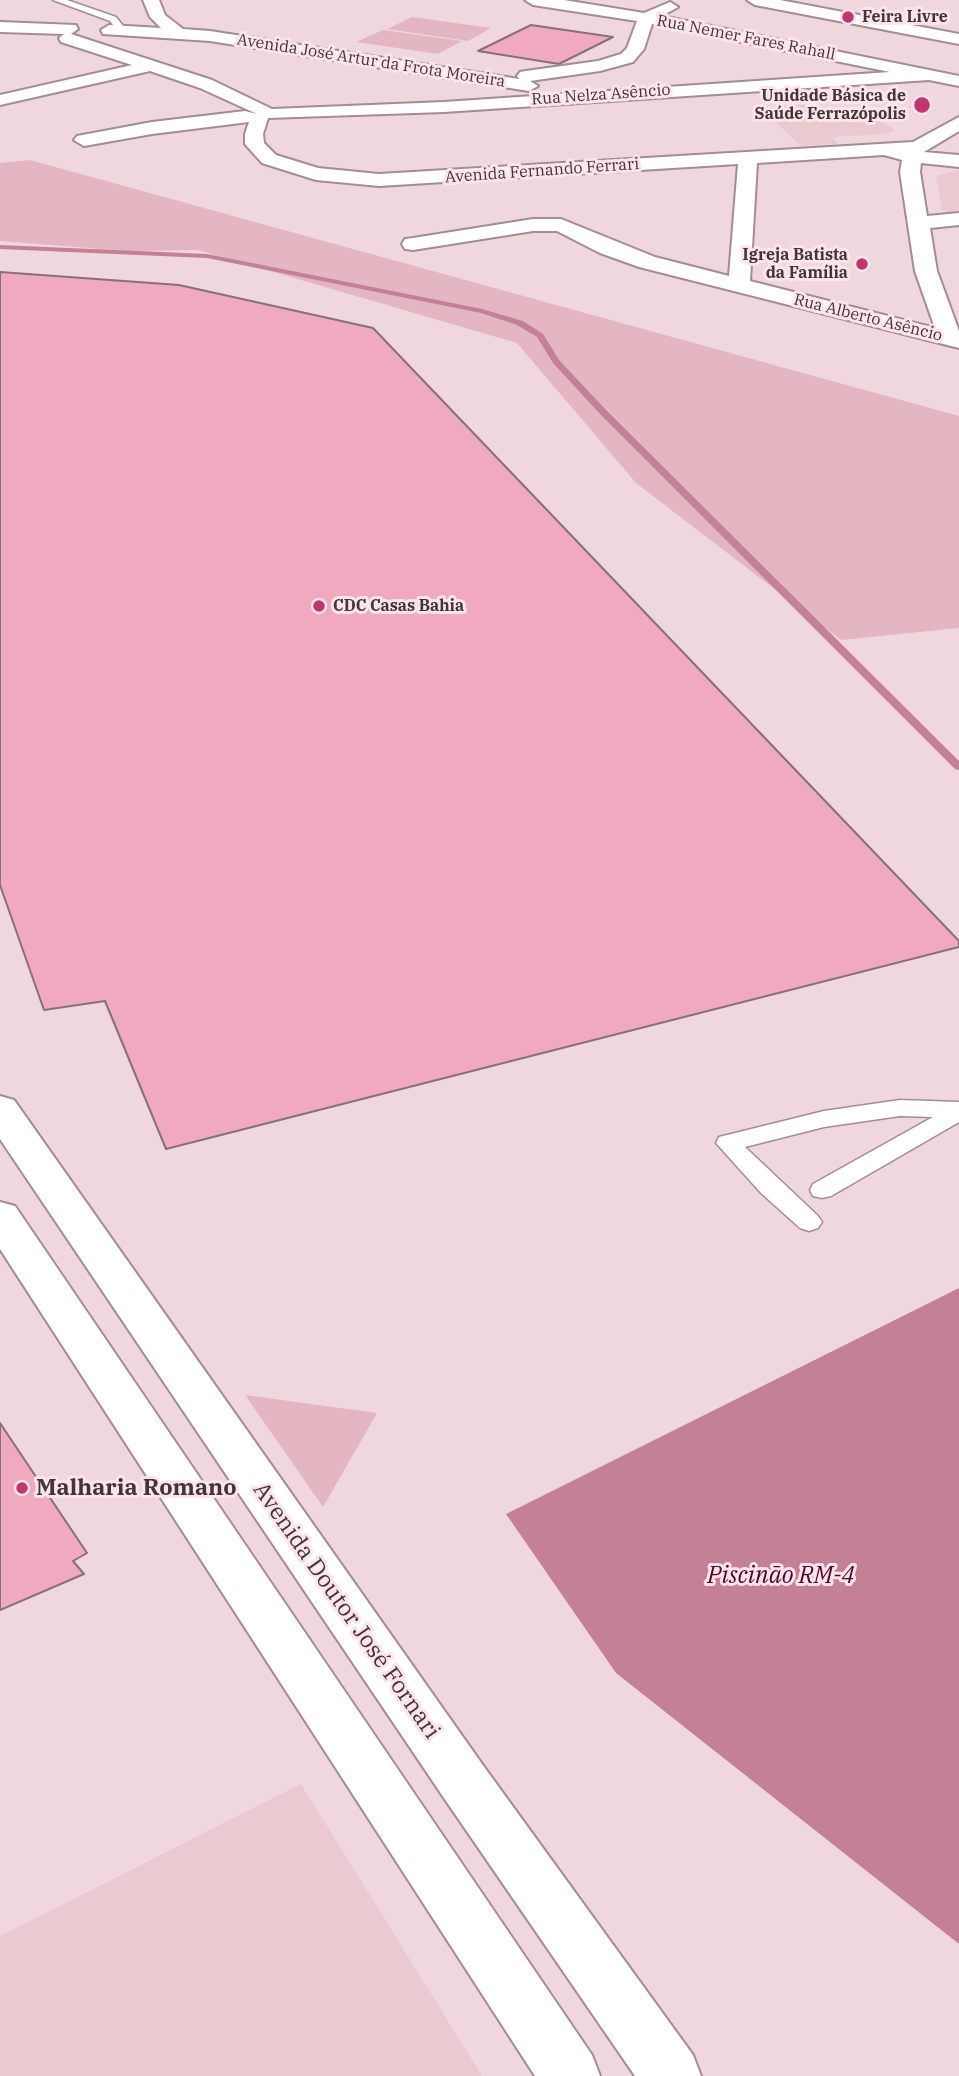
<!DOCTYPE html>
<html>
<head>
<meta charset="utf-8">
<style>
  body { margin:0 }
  canvas { display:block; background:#f0d7dd }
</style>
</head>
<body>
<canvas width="959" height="2076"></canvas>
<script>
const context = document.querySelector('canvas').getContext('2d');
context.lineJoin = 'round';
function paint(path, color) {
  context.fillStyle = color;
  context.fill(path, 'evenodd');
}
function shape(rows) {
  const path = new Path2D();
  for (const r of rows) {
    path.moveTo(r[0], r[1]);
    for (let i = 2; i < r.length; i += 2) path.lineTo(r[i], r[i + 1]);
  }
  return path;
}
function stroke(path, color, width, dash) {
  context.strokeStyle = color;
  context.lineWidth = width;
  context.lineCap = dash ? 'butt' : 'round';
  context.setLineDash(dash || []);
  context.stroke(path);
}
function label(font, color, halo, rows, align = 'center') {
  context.font = font + ' "IBM Plex Serif",serif';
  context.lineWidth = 6;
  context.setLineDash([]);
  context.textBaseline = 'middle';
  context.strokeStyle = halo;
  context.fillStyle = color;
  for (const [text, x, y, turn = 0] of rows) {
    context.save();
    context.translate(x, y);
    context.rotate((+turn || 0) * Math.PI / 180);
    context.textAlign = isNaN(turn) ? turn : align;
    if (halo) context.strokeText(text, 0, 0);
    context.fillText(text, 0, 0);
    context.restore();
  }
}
paint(shape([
  [815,104,822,110,805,112,815,121,880,119,896,131,889,132,890,134,832,137,838,144,801,146,769,116,785,114,763,114,756,108],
  [959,170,959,214,949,213,942,210,936,176],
  [301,1784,482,2076,0,2076,0,1936]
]), '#eac9d1');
paint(shape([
  [412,17,491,28,468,41,387,29],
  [383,30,462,41,438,54,356,42],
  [30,160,959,416,959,628,841,640,636,483,517,343,198,250,127,251,0,241,0,163],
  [245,1395,377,1413,323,1507]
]), '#e3b6c2');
paint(shape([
  [959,1288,959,1944,616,1673,506,1514]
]), '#c48094');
paint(shape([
  [0,245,207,254,482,309,523,321,543,334,559,360,606,410,959,761,959,770,955,769,600,414,553,363,537,337,517,325,481,313,207,258,0,249,0,245]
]), '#c48094');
const building = shape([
  [531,25,613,37,559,64,478,51,531,25],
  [0,272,179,285,373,328,959,941,959,947,166,1149,105,1001,44,1010,0,885,0,272],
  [0,1423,87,1553,73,1561,84,1574,0,1610,0,1423]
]);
paint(building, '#f0a9be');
stroke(building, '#877176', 2);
const service = shape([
  [53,0,67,0,116,17,127,31,119,33,110,21,53,0],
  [900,1100,959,1102,959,1122,831,1196,822,1198,813,1196,810,1190,813,1184,933,1117,900,1116,824,1127,745,1147,818,1216,822,1222,818,1228,809,1231,800,1228,761,1193,716,1143,719,1137,824,1111,900,1100]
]);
const minor = shape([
  [143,0,159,0,165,15,183,29,210,31,519,79,517,76,520,72,526,71,598,61,621,54,627,48,637,21,533,5,525,0,564,0,644,13,670,2,678,7,662,16,959,76,959,86,929,80,444,112,268,118,263,134,264,143,276,155,318,168,379,174,913,142,959,117,959,131,924,152,959,155,959,167,921,163,920,172,927,216,959,213,959,225,930,228,937,271,959,331,959,348,639,267,600,253,557,231,533,231,413,250,405,249,402,244,405,239,413,238,533,219,561,219,655,257,729,276,738,164,379,186,316,180,262,163,245,144,245,134,249,122,152,134,84,146,74,140,77,136,152,122,245,111,257,114,200,88,150,71,0,105,0,95,132,65,61,42,59,38,64,34,0,32,0,22,76,25,78,29,71,34,212,80,272,109,444,102,890,72,652,24,644,49,633,62,600,71,530,81,538,86,529,91,210,41,103,34,101,30,109,25,161,28,150,17,143,0],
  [884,155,902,160,900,172,915,271,935,328,750,281,757,163,884,155],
  [747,0,780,0,959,34,959,44,755,5,747,0]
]);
const tertiary = shape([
  [0,1096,14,1100,482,1764,693,2055,701,2076,635,2076,444,1798,0,1139,0,1096],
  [0,1202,15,1206,592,2055,600,2076,535,2076,0,1249,0,1202]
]);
stroke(service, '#a48c93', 3);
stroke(minor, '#a48c93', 4);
stroke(tertiary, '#a48c93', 4);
paint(service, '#fff');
paint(minor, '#fff');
paint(tertiary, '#fff');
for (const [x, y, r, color] of [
  [848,17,7,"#c0366e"],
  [922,105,9,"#c0366e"],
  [862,264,7,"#c0366e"],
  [319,606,7,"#c0366e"],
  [22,1488,7,"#c0366e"]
]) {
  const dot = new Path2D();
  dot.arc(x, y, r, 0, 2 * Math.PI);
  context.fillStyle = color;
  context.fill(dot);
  stroke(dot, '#fde4ea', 2.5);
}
label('bold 16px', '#403639', '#fde4ea', [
  ["Feira Livre",862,17],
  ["Unidade Básica de",906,96,"right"],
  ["Saúde Ferrazópolis",906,114,"right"],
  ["Igreja Batista",848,255,"right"],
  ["da Família",848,273,"right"],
  ["CDC Casas Bahia",333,606]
], 'left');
label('16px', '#403639', '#fde4ea', [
  ["Rua Nemer Fares Rahall",746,38,11],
  ["Avenida José Artur da Frota Moreira",371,61,9],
  ["Rua Nelza Asêncio",601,95,-4],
  ["Avenida Fernando Ferrari",542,171,-4],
  ["Rua Alberto Asêncio",868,318,14]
]);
label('bold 23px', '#403639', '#fde4ea', [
  ["Malharia Romano",36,1488]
], 'left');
label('23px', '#403639', '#fde4ea', [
  ["Avenida Doutor José Fornari",346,1611,55]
]);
label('italic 24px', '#57032b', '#fde4ea', [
  ["Piscinão RM-4",781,1576]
]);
</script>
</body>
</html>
